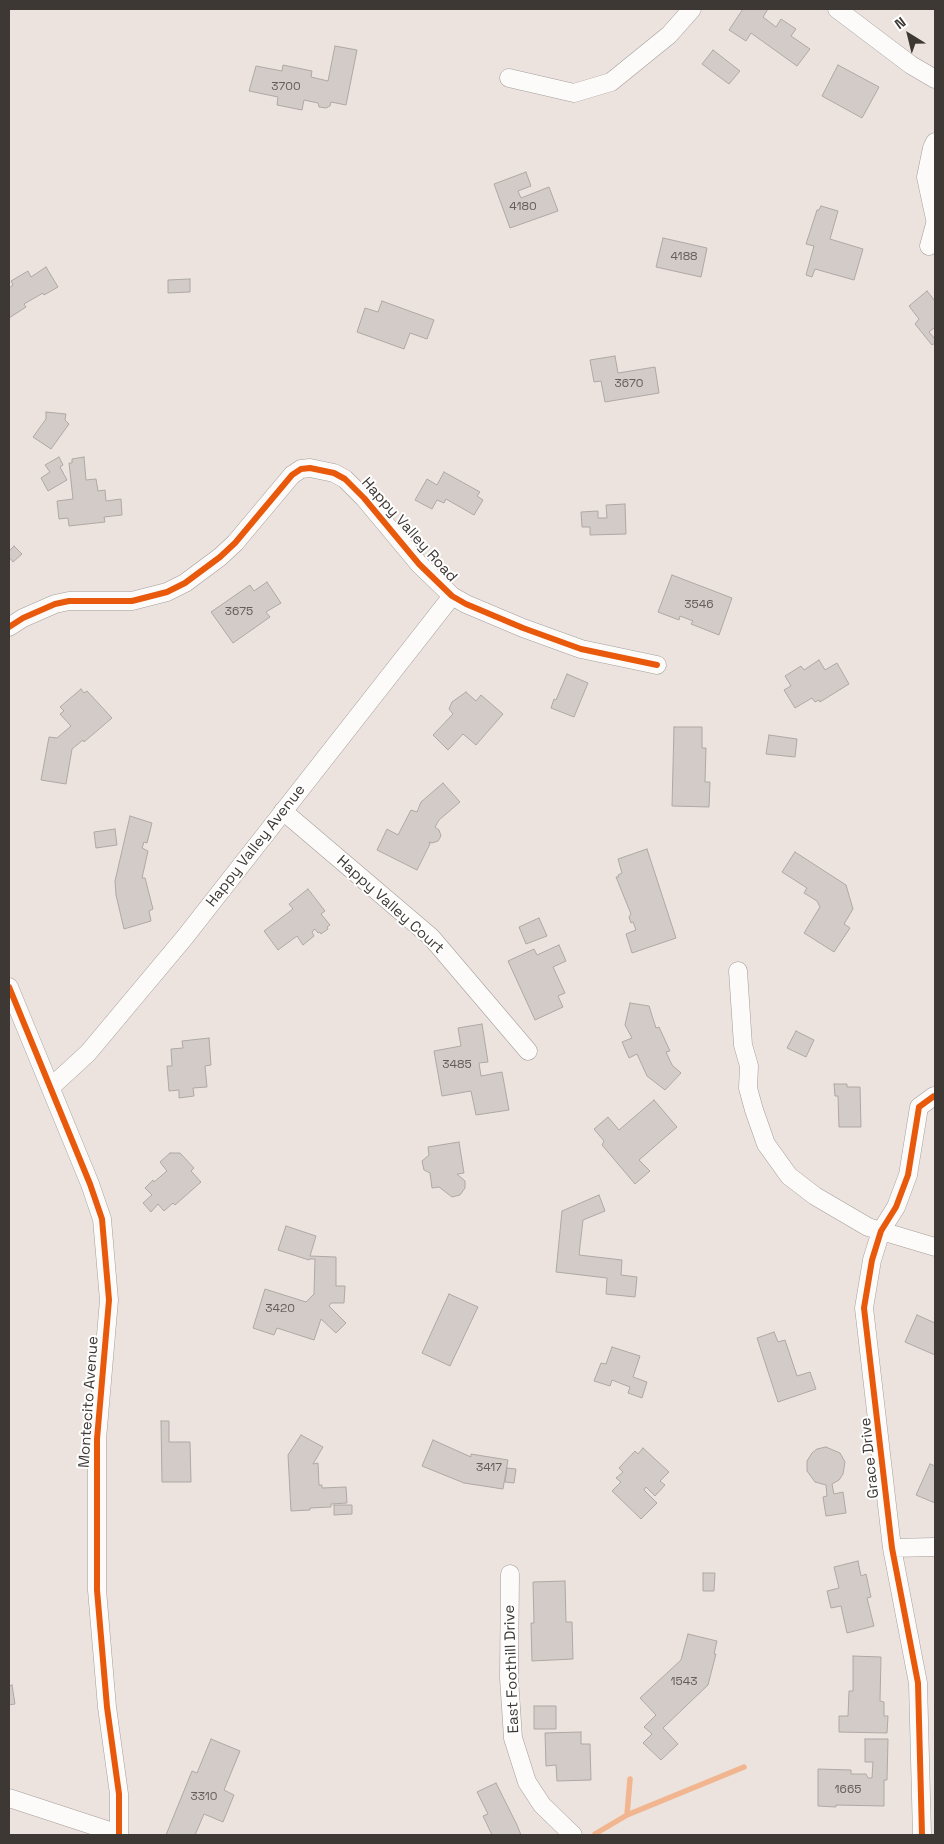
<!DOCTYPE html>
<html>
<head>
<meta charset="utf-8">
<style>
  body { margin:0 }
  #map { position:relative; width:944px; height:1844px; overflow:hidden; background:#ece3df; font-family:"Space Grotesk",sans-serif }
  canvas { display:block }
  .frame { position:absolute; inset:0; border:10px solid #3e3834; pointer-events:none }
  .north { position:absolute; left:884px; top:10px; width:50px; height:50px; -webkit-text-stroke:4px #fff; paint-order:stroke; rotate:324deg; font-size:14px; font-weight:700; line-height:20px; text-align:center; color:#3e3834 }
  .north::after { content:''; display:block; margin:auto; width:18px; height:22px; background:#3e3834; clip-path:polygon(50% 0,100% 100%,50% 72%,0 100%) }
</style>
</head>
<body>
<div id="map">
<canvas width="944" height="1844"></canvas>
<div class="frame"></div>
<div class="north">N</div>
</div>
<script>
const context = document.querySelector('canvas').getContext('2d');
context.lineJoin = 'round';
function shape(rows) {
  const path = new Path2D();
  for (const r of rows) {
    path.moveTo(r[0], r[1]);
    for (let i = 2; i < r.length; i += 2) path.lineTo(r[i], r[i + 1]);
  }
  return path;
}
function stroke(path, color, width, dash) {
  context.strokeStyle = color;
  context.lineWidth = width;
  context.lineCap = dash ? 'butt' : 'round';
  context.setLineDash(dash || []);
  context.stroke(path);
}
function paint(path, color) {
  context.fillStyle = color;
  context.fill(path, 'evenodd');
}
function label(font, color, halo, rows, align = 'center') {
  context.font = font + ' "Space Grotesk",sans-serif';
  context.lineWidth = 4;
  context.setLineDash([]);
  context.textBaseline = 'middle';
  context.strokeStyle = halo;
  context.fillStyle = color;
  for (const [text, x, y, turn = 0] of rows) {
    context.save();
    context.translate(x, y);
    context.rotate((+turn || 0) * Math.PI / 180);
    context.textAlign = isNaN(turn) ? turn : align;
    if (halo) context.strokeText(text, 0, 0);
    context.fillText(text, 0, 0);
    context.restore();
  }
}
stroke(shape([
  [627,1815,744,1767],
  [595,1834,627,1815,630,1779]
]), '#f1b68f', 5.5);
const building = shape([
  [743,9,768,9,763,17,776,27,781,19,796,29,791,36,810,49,797,66,751,33,746,41,729,30,743,9],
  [335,46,357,50,346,105,331,102,330,106,326,108,319,107,318,103,304,100,302,110,277,105,278,97,249,91,256,66,282,71,283,65,312,71,311,77,328,81,335,46],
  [713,50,740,71,729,84,702,64,713,50],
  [838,65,879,87,862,118,822,96,838,65],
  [526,172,531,186,518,191,521,198,549,187,558,211,510,228,494,184,526,172],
  [821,206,838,211,830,239,863,249,854,280,815,269,812,277,806,275,814,246,806,244,817,210,819,210,821,206],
  [663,238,707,248,701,277,656,267,663,238],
  [46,267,58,287,44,295,43,293,24,304,26,307,9,318,9,288,13,285,11,281,28,271,31,277,46,267],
  [190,279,190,292,168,293,168,280,190,279],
  [927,291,935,301,935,327,929,332,935,339,935,343,932,345,915,324,919,319,909,306,927,291],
  [382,301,434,320,427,339,410,333,404,349,357,332,365,308,378,312,382,301],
  [615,356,618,373,655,367,659,393,605,402,601,381,594,382,590,360,615,356],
  [46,412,66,414,65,420,69,424,51,449,33,437,46,419,46,412],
  [59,457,63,465,60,467,67,480,48,491,41,478,50,472,45,465,59,457],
  [84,457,86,480,96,479,98,491,105,490,106,501,121,499,122,515,104,517,105,522,69,526,68,518,59,519,57,501,73,499,69,463,72,463,72,459,84,457],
  [444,472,480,492,477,496,483,500,474,515,446,499,444,503,437,500,432,509,415,500,427,479,437,485,444,472],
  [625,504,626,534,590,535,590,527,582,527,581,512,598,511,598,518,607,518,606,505,625,504],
  [14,546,22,554,13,562,9,557,9,551,14,546],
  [672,575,732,598,719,635,691,624,693,621,680,616,679,620,658,612,672,575],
  [267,582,281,603,266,612,270,617,233,643,211,612,250,585,254,591,267,582],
  [819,660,825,670,837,663,849,684,820,702,819,700,815,702,812,698,795,708,784,690,791,686,785,676,801,666,804,670,819,660],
  [567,674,588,683,574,717,551,708,554,699,556,700,567,674],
  [81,689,84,693,87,691,112,718,84,742,83,740,72,749,66,784,41,780,49,737,57,738,71,726,60,714,64,711,60,707,81,689],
  [466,692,476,701,481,695,503,714,476,745,463,734,448,750,433,735,453,714,449,709,452,702,466,692],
  [674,727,702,727,702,748,706,748,705,782,710,782,709,807,672,806,674,727],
  [769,735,797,739,795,757,766,754,769,735],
  [443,783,460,802,439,820,435,827,439,830,441,836,438,841,432,843,429,842,430,844,417,870,377,850,387,829,398,835,411,810,417,812,421,802,443,783],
  [130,816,152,823,147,843,144,842,142,848,148,851,142,878,145,878,153,909,149,911,151,921,124,929,116,895,115,881,130,816],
  [115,829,117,845,96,848,94,832,115,829],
  [647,849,676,938,632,953,626,934,636,930,633,922,631,923,629,917,631,914,616,877,619,877,618,875,622,873,618,859,647,849],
  [795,852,846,885,853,909,844,924,850,928,834,952,804,933,820,907,817,901,804,893,807,888,782,872,795,852],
  [308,889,325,911,321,914,330,925,327,927,328,929,321,934,320,932,318,933,315,929,312,932,314,936,303,945,297,936,278,950,264,931,293,909,289,904,308,889],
  [539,918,547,936,526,944,519,927,539,918],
  [559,945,566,961,553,967,565,993,558,996,563,1007,535,1020,508,961,534,949,537,955,559,945],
  [630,1003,649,1006,656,1028,659,1027,670,1051,666,1052,672,1065,681,1073,665,1090,647,1076,637,1054,629,1058,622,1042,632,1038,625,1025,630,1003],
  [482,1024,488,1062,479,1063,481,1076,502,1072,509,1110,476,1115,471,1091,442,1096,434,1051,461,1046,458,1028,482,1024],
  [796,1031,814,1040,806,1057,787,1048,796,1031],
  [209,1038,211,1065,205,1066,207,1087,193,1088,194,1096,179,1098,179,1090,169,1091,167,1066,172,1066,171,1049,183,1048,182,1041,209,1038],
  [834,1084,847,1084,847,1087,860,1087,861,1127,839,1127,838,1096,835,1096,834,1084],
  [654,1100,677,1127,639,1160,650,1171,635,1184,602,1145,604,1141,594,1129,608,1117,619,1130,654,1100],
  [459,1142,464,1173,457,1174,465,1181,465,1188,460,1195,452,1197,439,1187,432,1188,430,1173,424,1170,422,1161,429,1155,428,1147,459,1142],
  [170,1153,180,1153,194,1168,191,1171,201,1182,175,1205,173,1203,164,1211,158,1204,151,1212,143,1203,152,1195,145,1188,153,1180,154,1182,167,1171,160,1162,170,1153],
  [599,1195,605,1211,583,1220,579,1255,622,1260,621,1275,637,1277,635,1297,606,1294,607,1278,556,1272,562,1211,599,1195],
  [286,1226,316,1236,310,1256,336,1257,336,1286,345,1286,344,1303,331,1303,329,1306,346,1323,336,1333,321,1319,314,1340,277,1328,274,1335,253,1328,265,1289,306,1302,314,1294,315,1259,309,1259,309,1260,278,1250,286,1226],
  [449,1294,478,1307,450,1366,422,1353,449,1294],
  [917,1315,935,1323,935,1355,905,1342,917,1315],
  [774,1332,778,1342,785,1340,797,1376,810,1372,816,1389,778,1402,757,1338,774,1332],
  [612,1347,640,1356,633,1377,647,1382,642,1398,628,1393,630,1387,612,1380,610,1386,594,1381,601,1363,606,1364,612,1347],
  [161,1421,169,1421,169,1442,190,1442,191,1482,162,1482,161,1421],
  [301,1435,323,1447,313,1464,318,1463,319,1485,322,1485,322,1488,346,1487,347,1503,331,1504,331,1507,310,1508,310,1510,291,1511,288,1455,301,1435],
  [433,1440,471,1457,471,1454,508,1460,503,1489,464,1483,422,1466,433,1440],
  [826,1447,840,1453,845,1462,843,1474,839,1480,832,1484,834,1494,843,1492,846,1513,826,1516,823,1497,827,1496,826,1485,815,1482,807,1471,807,1461,812,1453,817,1449,826,1447],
  [643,1448,669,1472,660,1481,665,1485,655,1496,646,1487,644,1490,657,1503,641,1519,612,1491,621,1482,616,1478,623,1472,619,1468,635,1451,638,1454,643,1448],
  [930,1464,935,1466,935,1503,916,1495,930,1464],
  [507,1468,516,1469,514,1483,505,1482,507,1468],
  [334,1505,352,1505,352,1514,334,1515,334,1505],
  [858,1561,861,1576,866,1574,871,1597,867,1598,874,1626,847,1633,841,1606,831,1608,827,1591,839,1588,834,1567,858,1561],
  [703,1573,715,1573,714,1591,703,1591,703,1573],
  [565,1581,566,1622,572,1622,573,1659,532,1661,531,1623,534,1623,533,1582,565,1581],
  [688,1634,717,1641,714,1654,716,1654,708,1685,663,1728,678,1744,661,1760,643,1743,652,1734,644,1727,656,1715,640,1698,681,1660,688,1634],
  [853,1656,881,1657,880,1701,884,1702,884,1716,888,1716,887,1733,839,1732,839,1716,848,1716,849,1691,853,1691,853,1656],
  [12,1685,15,1704,9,1705,9,1686,12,1685],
  [534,1706,556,1706,556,1729,534,1729,534,1706],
  [581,1732,581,1744,590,1744,591,1780,557,1781,556,1765,546,1766,545,1733,581,1732],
  [211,1739,240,1751,224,1790,234,1795,223,1822,204,1814,195,1835,166,1835,192,1771,197,1773,211,1739],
  [865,1739,888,1739,887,1780,884,1780,884,1806,836,1805,836,1807,818,1806,818,1769,851,1770,851,1774,866,1774,868,1778,872,1778,873,1762,865,1762,865,1739],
  [496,1783,517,1825,521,1835,492,1835,483,1816,488,1814,477,1792,496,1783]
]);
paint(building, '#d2cbc7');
stroke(building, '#aea8a4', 1);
const street = shape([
  [837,9,911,65,935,79],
  [509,78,574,93,611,82,669,35,692,9],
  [935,142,932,148,926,177,935,219],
  [929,246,935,224],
  [9,627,23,618,55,604,69,601,132,601,167,592,185,583,220,557,235,543,292,475,301,469,310,468,334,473,345,479,364,498,419,564,452,596,466,604,523,628,581,649,657,665],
  [283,811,431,937,528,1051],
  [738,971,743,1045,749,1066,748,1088,754,1110,766,1144,789,1176,815,1196,868,1227,935,1247],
  [9,987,90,1184,102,1219,109,1300,97,1439,97,1590,107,1707,119,1794,119,1835],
  [51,1087,88,1053,185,937,452,596],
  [892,1548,935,1547],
  [510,1574,509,1678,513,1738,527,1782,542,1805,573,1835],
  [9,1798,119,1834],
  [922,1835,918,1683,892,1548,864,1308,872,1260,881,1231,896,1207,908,1175,919,1107,934,1096,935,1097]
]);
stroke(street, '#a39d99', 19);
stroke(street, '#fcfbfa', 18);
stroke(shape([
  [9,627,23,618,55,604,69,601,132,601,167,592,185,583,220,557,235,543,292,475,301,469,310,468,334,473,345,479,364,498,419,564,452,596,466,604,523,628,581,649,657,665],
  [9,987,90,1184,102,1219,109,1300,97,1439,97,1590,107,1707,119,1794,119,1835],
  [922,1835,918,1683,892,1548,864,1308,872,1260,881,1231,896,1207,908,1175,919,1107,934,1096,935,1097]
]), '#e8590c', 6);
label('12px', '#645e5a', null, [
  ["3700",286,87],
  ["4180",523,207],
  ["4188",684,257],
  ["3670",629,384],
  ["3546",699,605],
  ["3675",239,612],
  ["3485",457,1065],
  ["3420",280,1309],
  ["3417",489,1468],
  ["1543",684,1682],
  ["1665",848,1790],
  ["3310",204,1797]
]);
label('15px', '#3e3834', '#fff', [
  ["Happy Valley Road",409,530,48],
  ["Happy Valley Avenue",256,846,-52],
  ["Happy Valley Court",390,905,42],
  ["Montecito Avenue",89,1402,-86],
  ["Grace Drive",870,1458,-96],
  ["East Foothill Drive",512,1669,-92]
]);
</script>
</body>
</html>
